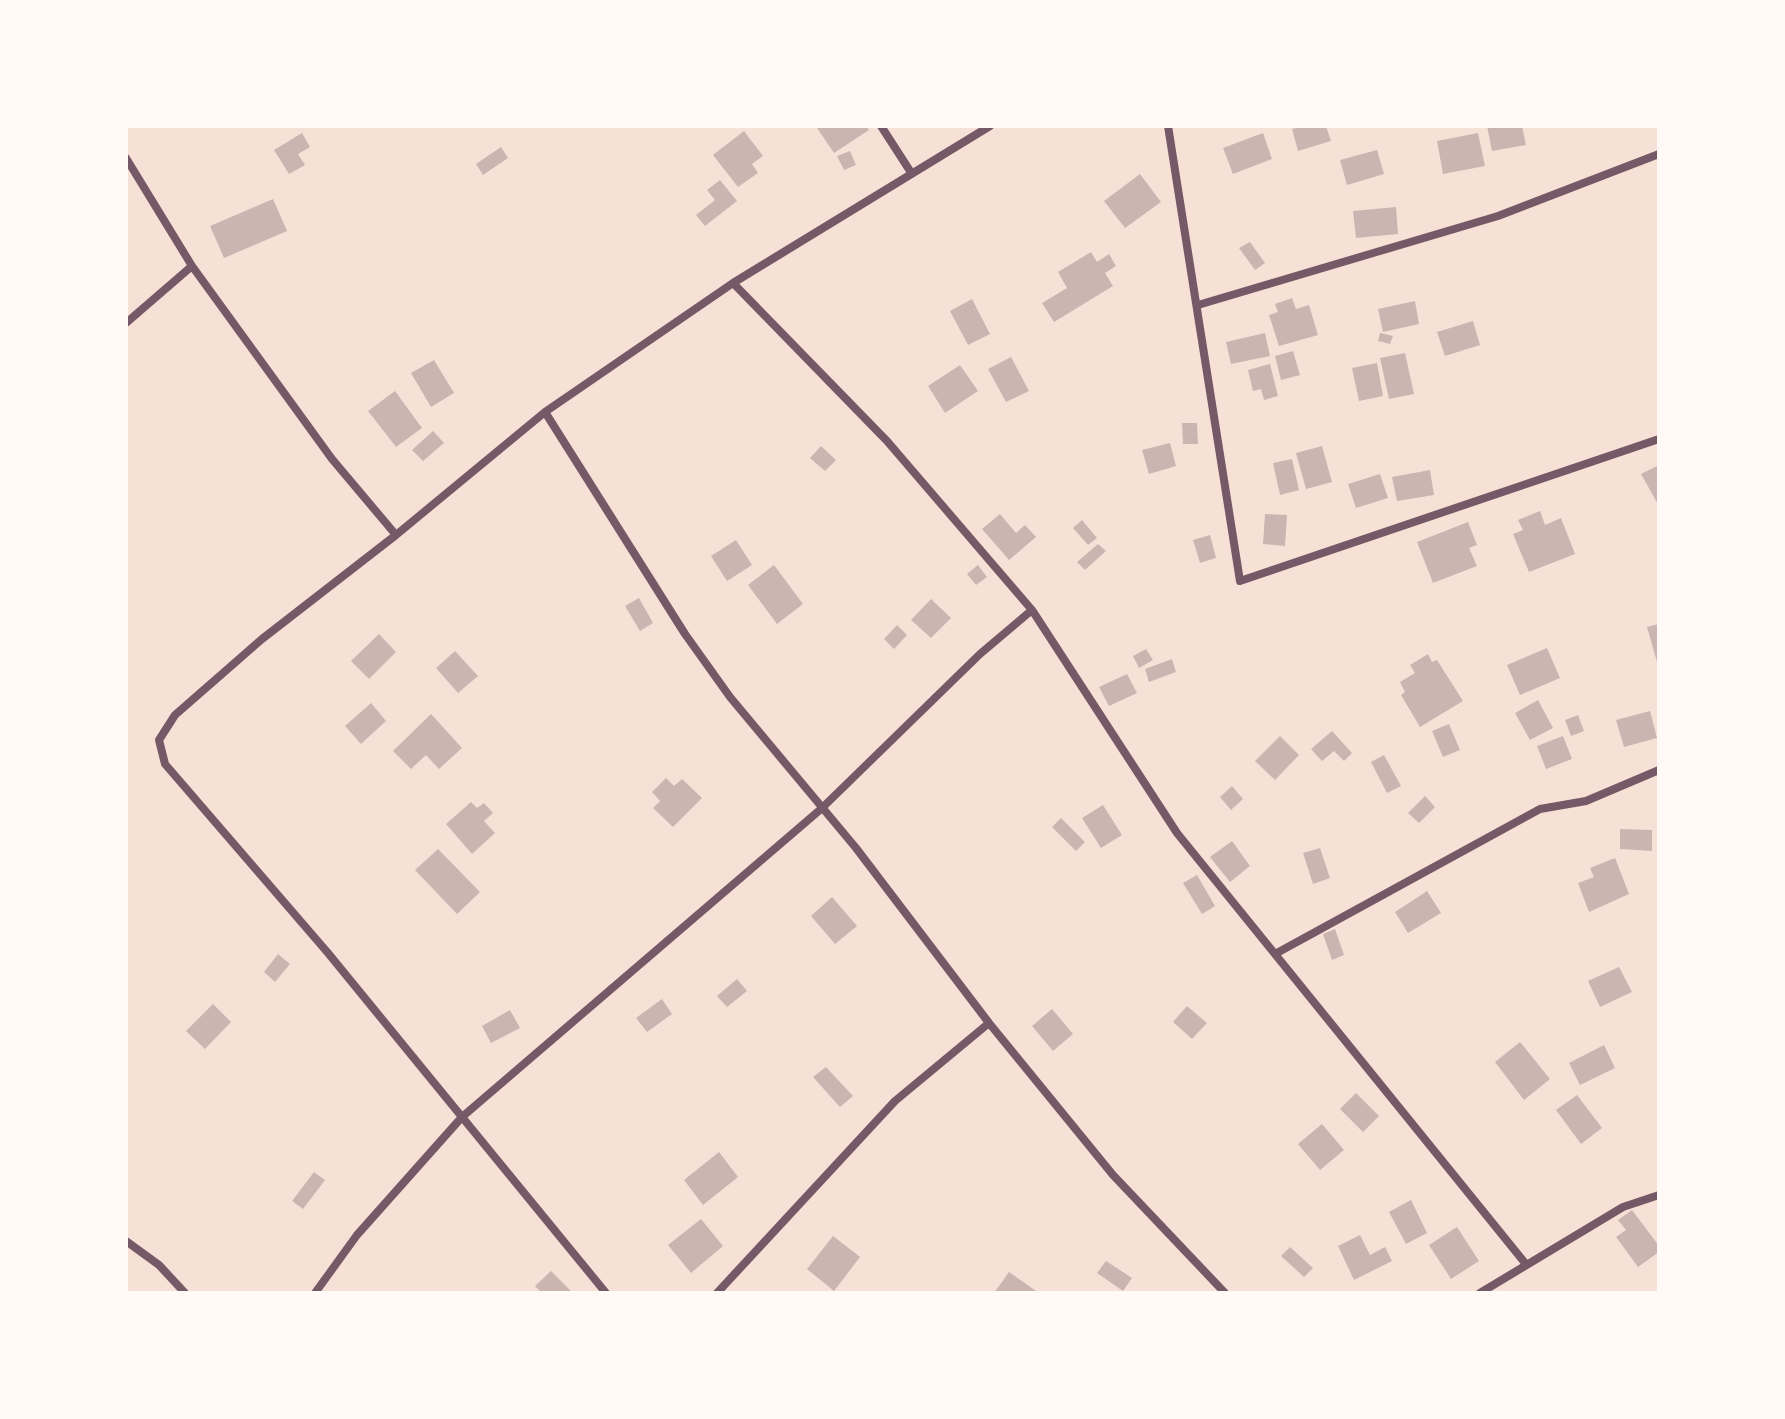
<!DOCTYPE html>
<html>
<head>
<meta charset="utf-8">
<style>
  body { margin:0 }
  #map { position:relative; width:1785px; height:1419px; overflow:hidden; background:#f7e1d7; font-family:"Titillium Web",sans-serif }
  canvas { display:block }
  .frame { position:absolute; inset:0; border:128px solid #fffaf5; pointer-events:none }
</style>
</head>
<body>
<div id="map">
<canvas width="1785" height="1419"></canvas>
<div class="frame"></div>
</div>
<script>
const context = document.querySelector('canvas').getContext('2d');
context.lineJoin = 'round';
function paint(path, color) {
  context.fillStyle = color;
  context.fill(path, 'evenodd');
}
function shape(rows) {
  const path = new Path2D();
  for (const r of rows) {
    path.moveTo(r[0], r[1]);
    for (let i = 2; i < r.length; i += 2) path.lineTo(r[i], r[i + 1]);
  }
  return path;
}
function stroke(path, color, width, dash) {
  context.strokeStyle = color;
  context.lineWidth = width;
  context.lineCap = dash ? 'butt' : 'round';
  context.setLineDash(dash || []);
  context.stroke(path);
}
paint(shape([
  [821,126,866,126,869,130,834,153,817,128],
  [1304,126,1326,126,1331,141,1298,151,1292,129],
  [1487,126,1522,126,1526,145,1492,151],
  [744,131,763,156,752,164,758,173,738,187,713,155],
  [302,133,310,147,298,154,305,165,289,174,274,150],
  [1263,133,1272,159,1233,174,1223,148],
  [1478,133,1485,166,1443,174,1437,141],
  [501,147,508,158,483,175,476,164],
  [1377,150,1384,174,1347,185,1340,160],
  [850,151,856,165,844,170,837,156],
  [1140,174,1161,202,1125,228,1104,201],
  [720,180,737,201,705,226,696,215,715,200,707,190],
  [273,199,287,231,224,258,210,226],
  [1396,207,1398,234,1356,238,1353,211],
  [1250,242,1265,263,1255,270,1239,248],
  [1091,252,1097,262,1109,254,1116,266,1105,273,1113,286,1054,322,1042,303,1067,288,1058,272],
  [1292,298,1296,309,1309,305,1318,335,1279,346,1269,315,1278,312,1275,304],
  [972,299,990,334,968,345,950,311],
  [1415,301,1419,324,1383,332,1378,309],
  [1473,321,1480,345,1445,356,1437,332],
  [1265,333,1270,356,1231,364,1226,342],
  [1380,333,1393,336,1390,344,1378,341],
  [1293,351,1300,375,1281,380,1275,356],
  [1405,353,1414,394,1389,399,1380,358],
  [1011,357,1029,391,1006,402,988,369],
  [434,360,454,393,431,407,411,373],
  [1377,363,1383,396,1359,401,1352,368],
  [1270,364,1278,396,1264,400,1261,389,1253,391,1248,370],
  [960,365,978,391,945,413,928,386],
  [395,391,422,428,396,447,368,411],
  [1182,423,1197,423,1198,444,1183,444],
  [433,431,444,443,423,461,412,450],
  [1170,443,1176,466,1149,474,1142,450],
  [821,446,836,460,825,471,810,458],
  [1322,446,1332,482,1306,489,1296,453],
  [1292,459,1299,490,1280,495,1273,463],
  [1659,465,1659,506,1641,474],
  [1430,470,1434,495,1397,501,1392,477],
  [1380,474,1388,498,1356,508,1348,484],
  [1540,511,1545,525,1561,518,1575,554,1529,572,1513,534,1523,530,1518,520],
  [1000,514,1016,533,1025,525,1036,537,1009,560,982,529],
  [1265,514,1287,515,1285,546,1263,544],
  [1082,520,1097,538,1088,545,1073,528],
  [1468,522,1477,545,1469,548,1477,566,1433,583,1417,542],
  [1210,535,1216,558,1200,563,1193,540],
  [736,540,752,565,727,581,711,556],
  [1098,544,1106,551,1085,570,1077,562],
  [774,565,803,604,777,624,748,585],
  [978,565,987,577,976,585,967,574],
  [639,598,653,623,640,631,625,606],
  [931,599,951,618,931,638,911,620],
  [1659,624,1659,661,1657,662,1647,627],
  [897,625,907,635,894,649,884,639],
  [379,634,396,652,369,679,351,661],
  [1547,648,1560,678,1520,695,1507,665],
  [1146,649,1153,660,1139,668,1133,656],
  [455,651,478,676,458,693,436,668],
  [1428,654,1432,662,1437,660,1463,701,1420,727,1401,695,1405,692,1400,682,1415,673,1410,665],
  [1172,659,1176,672,1149,682,1145,669],
  [1127,674,1137,693,1109,706,1099,687],
  [1538,700,1553,728,1530,740,1515,713],
  [371,703,386,721,361,744,345,726],
  [1650,711,1657,738,1624,747,1616,720],
  [431,714,462,748,439,769,426,755,411,769,393,751],
  [1578,715,1584,731,1571,736,1565,720],
  [1449,724,1460,750,1443,757,1432,731],
  [1332,731,1352,753,1344,761,1334,751,1322,761,1311,749],
  [1280,736,1299,755,1275,780,1255,761],
  [1563,736,1572,759,1546,769,1537,746],
  [1384,755,1401,786,1387,793,1371,762],
  [666,778,674,786,682,779,702,798,673,827,653,808,660,801,652,792],
  [1232,786,1243,799,1231,810,1220,797],
  [1425,796,1435,807,1419,823,1408,813],
  [471,802,477,808,484,803,493,813,484,821,495,833,472,854,446,824],
  [1103,805,1122,835,1101,848,1082,818],
  [1061,818,1085,842,1076,851,1052,827],
  [1620,829,1652,830,1652,851,1620,849],
  [1232,841,1250,866,1230,882,1210,857],
  [1320,848,1330,878,1313,884,1303,853],
  [438,849,480,892,457,914,415,870],
  [1615,858,1629,894,1589,912,1578,883,1594,877,1590,868],
  [1197,875,1215,906,1202,914,1183,883],
  [1427,891,1441,913,1408,933,1395,912],
  [832,897,857,926,835,944,811,916],
  [1335,929,1344,955,1332,960,1323,934],
  [278,954,290,964,275,982,264,972],
  [1619,967,1632,992,1600,1007,1588,981],
  [737,979,747,991,727,1007,717,996],
  [662,999,672,1014,647,1032,636,1018],
  [213,1004,231,1022,205,1049,186,1031],
  [1187,1006,1207,1023,1192,1039,1173,1022],
  [1052,1009,1073,1034,1053,1051,1032,1026],
  [510,1010,520,1028,491,1043,482,1026],
  [1520,1042,1550,1079,1524,1100,1495,1062],
  [1604,1045,1615,1068,1580,1085,1569,1063],
  [826,1067,853,1096,840,1107,813,1077],
  [1356,1093,1379,1116,1363,1132,1340,1109],
  [1577,1095,1602,1128,1581,1144,1556,1110],
  [1322,1124,1344,1150,1320,1170,1298,1144],
  [719,1152,738,1177,703,1205,684,1180],
  [314,1172,325,1180,303,1209,292,1201],
  [1411,1200,1427,1233,1406,1244,1389,1212],
  [1632,1210,1659,1246,1659,1252,1638,1267,1616,1237,1626,1230,1618,1220],
  [701,1219,723,1246,691,1273,668,1245],
  [1457,1227,1479,1261,1451,1279,1429,1245],
  [1360,1235,1370,1255,1385,1247,1392,1261,1354,1280,1338,1246],
  [833,1236,860,1257,834,1291,807,1269],
  [1290,1247,1313,1268,1304,1277,1281,1256],
  [1106,1261,1132,1278,1123,1291,1097,1273],
  [551,1271,573,1293,542,1293,535,1286],
  [1009,1272,1039,1293,994,1293]
]), '#ccb4b1');
stroke(shape([
  [881,126,912,174],
  [1168,126,1240,581,1659,439],
  [126,158,192,266,332,459,396,535],
  [733,283,887,441,1032,610,1177,833,1525,1263],
  [1198,305,1498,216,1659,154],
  [126,323,192,266],
  [545,412,685,634,730,697,856,848,989,1023,1113,1175,1225,1293],
  [1275,954,1540,809,1586,801,1659,770],
  [126,1241,159,1265,185,1293],
  [315,1293,357,1235,462,1117,328,953,165,764,159,740,175,715,262,639,396,535,545,412,733,283,990,126],
  [606,1293,462,1117,821,809,980,654,1032,610],
  [717,1293,895,1101,989,1023],
  [1480,1293,1623,1207,1659,1195]
]), '#755966', 8);
</script>
</body>
</html>
